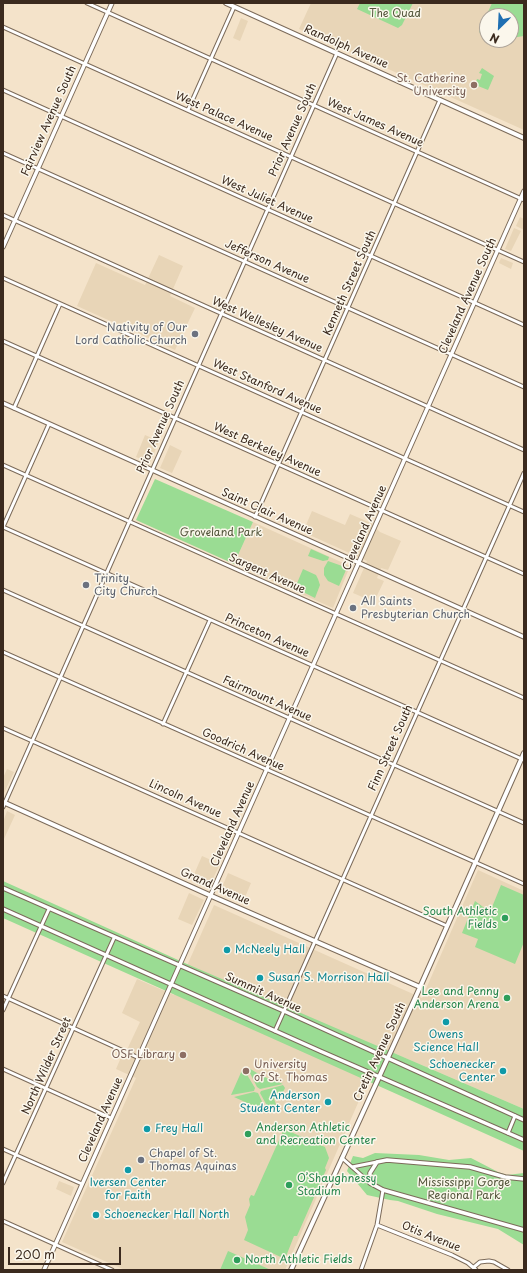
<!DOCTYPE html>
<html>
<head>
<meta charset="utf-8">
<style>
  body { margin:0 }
  #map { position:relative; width:527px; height:1273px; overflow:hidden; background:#f4e3ca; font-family:"Playpen Sans",sans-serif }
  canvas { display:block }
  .frame { position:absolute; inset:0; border:4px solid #3b2a1e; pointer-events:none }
  .north { position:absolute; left:479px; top:8px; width:40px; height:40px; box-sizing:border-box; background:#fbf7ec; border:1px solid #aea59a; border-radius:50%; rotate:204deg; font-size:11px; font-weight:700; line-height:16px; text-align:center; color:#3b2a1e }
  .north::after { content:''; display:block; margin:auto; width:14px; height:18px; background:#1f6fb2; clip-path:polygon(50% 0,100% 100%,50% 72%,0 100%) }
  .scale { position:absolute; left:8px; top:1247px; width:113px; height:18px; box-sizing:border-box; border:2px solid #3b2a1e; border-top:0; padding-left:5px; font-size:12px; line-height:14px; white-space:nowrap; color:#3b2a1e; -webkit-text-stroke:3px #fbf7ec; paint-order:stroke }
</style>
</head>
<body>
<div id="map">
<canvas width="527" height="1273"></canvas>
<div class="frame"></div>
<div class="north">N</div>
<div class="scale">200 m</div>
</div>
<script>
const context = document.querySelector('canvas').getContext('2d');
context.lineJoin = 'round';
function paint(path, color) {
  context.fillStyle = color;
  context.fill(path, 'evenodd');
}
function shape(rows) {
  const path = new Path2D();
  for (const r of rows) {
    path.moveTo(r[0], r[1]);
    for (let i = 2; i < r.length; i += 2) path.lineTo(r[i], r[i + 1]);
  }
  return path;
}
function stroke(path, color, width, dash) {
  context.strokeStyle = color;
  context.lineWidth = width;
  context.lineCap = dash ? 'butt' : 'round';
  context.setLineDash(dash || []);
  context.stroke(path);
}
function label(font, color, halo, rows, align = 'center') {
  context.font = font + ' "Playpen Sans",sans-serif';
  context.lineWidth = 3;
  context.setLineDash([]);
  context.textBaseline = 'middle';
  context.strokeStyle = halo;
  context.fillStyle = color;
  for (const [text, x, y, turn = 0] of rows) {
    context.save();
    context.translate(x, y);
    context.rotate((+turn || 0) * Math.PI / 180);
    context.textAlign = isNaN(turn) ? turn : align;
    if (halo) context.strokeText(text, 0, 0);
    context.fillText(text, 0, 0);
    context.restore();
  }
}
paint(shape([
  [311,3,524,3,524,130,299,29],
  [487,16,511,16,511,40,487,40],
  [241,18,248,21,240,41,233,38],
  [520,217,524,219,524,230,516,226],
  [514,228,521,231,511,251,505,249],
  [159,255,183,266,170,296,195,308,175,350,77,306,96,263,145,285],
  [501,258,513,263,511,269,499,263],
  [145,435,159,441,150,463,136,457],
  [170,445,182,451,172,473,160,468],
  [312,511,345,525,350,514,371,523,380,532,401,541,388,570,381,568,377,578,384,581,374,602,353,593,367,561,303,532],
  [253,522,350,566,333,608,234,564],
  [7,769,14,772,3,795,3,778],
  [7,811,15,815,4,839,3,822],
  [202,856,220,864,209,887,192,879],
  [478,870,524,891,524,1109,382,1048,285,1270,125,1270,62,1242,136,1078,116,1069,122,1055,124,1056,140,1022,122,1013,137,979,174,995,214,905,422,998],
  [228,873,251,883,243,902,220,892],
  [189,893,204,900,192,925,178,919],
  [59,1181,74,1187,71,1196,56,1189]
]), '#e8d5b7');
paint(shape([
  [360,3,413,3,402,25,398,28,357,9],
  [492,3,524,3,524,36,511,38,511,16,487,16,487,36,479,32],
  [482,68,494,76,488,90,478,86,476,82,477,79,480,80,482,74,479,73],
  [155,479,253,522,234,564,136,520],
  [311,549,329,557,328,560,323,561,308,556],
  [328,561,345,567,346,570,339,586,328,581,324,575,324,568],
  [303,569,316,575,318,579,320,585,315,598,295,588],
  [3,881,187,964,524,1109,524,1151,3,918],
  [501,885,524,895,524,942,515,964,475,947,478,939,462,933,475,901,490,912],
  [247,1067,262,1076,283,1084,260,1089,257,1087],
  [243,1068,255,1088,254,1091,231,1095],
  [283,1085,285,1088,282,1094,275,1097,274,1099,277,1107,274,1112,271,1113,260,1093,261,1091],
  [254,1092,258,1093,267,1112,234,1097],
  [284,1129,325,1147,329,1158,325,1168,326,1170,297,1236,294,1236,285,1259,244,1240,248,1230,245,1217,250,1205,249,1199,251,1195,254,1196],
  [375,1153,419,1155,449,1160,471,1158,498,1172,507,1175,524,1173,524,1245,498,1229,437,1214,398,1201,390,1200,367,1195,347,1171,353,1156,363,1158],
  [228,1251,271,1270,220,1270]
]), '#9adc93');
const minor = shape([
  [87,3,524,200],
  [3,27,524,262],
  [3,90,524,325],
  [188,110,234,7],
  [3,153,524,387],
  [3,215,524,450],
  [3,278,524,512],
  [3,341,524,574],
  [14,408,60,304],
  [3,465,524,698],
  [255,517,440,100],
  [3,527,524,760],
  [3,527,49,424],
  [3,590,524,823],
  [3,652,524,884],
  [163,724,210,620],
  [3,728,447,926],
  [3,807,337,53],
  [3,996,139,1058],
  [3,1010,49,909],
  [275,1031,524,473],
  [3,1069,111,1118],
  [508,1133,515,1116],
  [3,1149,82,1184],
  [342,1158,370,1183],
  [352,1167,377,1162],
  [3,1183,114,938],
  [3,1221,112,1270],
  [377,1225,452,1255,468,1263,476,1270],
  [474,1267,480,1262,489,1261,494,1262,508,1270],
  [361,1270,377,1225,383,1190]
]);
const tertiary = shape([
  [3,247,112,3],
  [3,403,524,637],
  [3,888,284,1011,524,1120],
  [3,909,320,1051,524,1140],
  [524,1179,505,1177,470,1167,387,1160,377,1162,370,1173,370,1183,383,1190,524,1230],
  [44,1270,524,191]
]);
const secondary = shape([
  [226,3,524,138],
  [3,802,216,898,420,987],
  [291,1270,417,994,524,753]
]);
stroke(minor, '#7c6b5a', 5);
stroke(tertiary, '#7c6b5a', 5.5);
stroke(secondary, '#7c6b5a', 6);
stroke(minor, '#fff', 3);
stroke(tertiary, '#fff', 3.5);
stroke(secondary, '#fff', 4);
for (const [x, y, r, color] of [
  [474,85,4,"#8d6e63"],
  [195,334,4,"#6b7280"],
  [86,585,4,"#6b7280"],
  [353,608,4,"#6b7280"],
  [505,918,4,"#2e9e5b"],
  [227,950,4,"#0f9aa8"],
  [260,978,4,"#0f9aa8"],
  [507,998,4,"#2e9e5b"],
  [446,1022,4,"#0f9aa8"],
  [183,1055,4,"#8d6e63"],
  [246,1071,4,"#8d6e63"],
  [503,1071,4,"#0f9aa8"],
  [328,1102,4,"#0f9aa8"],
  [147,1129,4,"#0f9aa8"],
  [248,1134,4,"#2e9e5b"],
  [141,1160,4,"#6b7280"],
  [128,1170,4,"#0f9aa8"],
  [289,1185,4,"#2e9e5b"],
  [96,1215,4,"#0f9aa8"],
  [237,1260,4,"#2e9e5b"]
]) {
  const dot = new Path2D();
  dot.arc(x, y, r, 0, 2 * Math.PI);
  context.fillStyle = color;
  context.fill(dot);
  stroke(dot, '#fbf7ec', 1.5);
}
label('11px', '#53563b', '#fbf7ec', [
  ["The Quad",395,14],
  ["Groveland Park",221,533],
  ["Mississippi Gorge",464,1183],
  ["Regional Park",464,1196]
]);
label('11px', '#3b2a1e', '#fbf7ec', [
  ["Randolph Avenue",346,47,24],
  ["West Palace Avenue",224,117,24],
  ["Fairview Avenue South",49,121,-66],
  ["West James Avenue",375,123,24],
  ["Prior Avenue South",293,130,-66],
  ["West Juliet Avenue",267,200,24],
  ["Jefferson Avenue",267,262,24],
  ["Kenneth Street South",350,283,-66],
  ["Cleveland Avenue South",468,296,-66],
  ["West Wellesley Avenue",267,325,24],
  ["West Stanford Avenue",267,387,24],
  ["Prior Avenue South",161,427,-66],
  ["West Berkeley Avenue",267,450,24],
  ["Saint Clair Avenue",267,512,24],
  ["Cleveland Avenue",365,528,-66],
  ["Sargent Avenue",267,574,24],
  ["Princeton Avenue",267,636,24],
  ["Fairmount Avenue",267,699,24],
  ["Finn Street South",391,748,-66],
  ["Goodrich Avenue",243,750,24],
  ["Lincoln Avenue",185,799,24],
  ["Cleveland Avenue",233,824,-66],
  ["Grand Avenue",215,887,24],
  ["Summit Avenue",263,993,24],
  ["Cretin Avenue South",380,1052,-65],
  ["North Wilder Street",47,1066,-66],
  ["Cleveland Avenue",101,1120,-66],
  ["Otis Avenue",431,1237,22]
]);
label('11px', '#785e54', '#fbf7ec', [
  ["St. Catherine",466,79],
  ["University",466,92],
  ["OSF Library",175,1055],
  ["University",254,1065,"left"],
  ["of St. Thomas",254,1078,"left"]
], 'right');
label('11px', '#5b616d', '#fbf7ec', [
  ["Nativity of Our",187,328,"right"],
  ["Lord Catholic Church",187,341,"right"],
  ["Trinity",94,579],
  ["City Church",94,592],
  ["All Saints",361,602],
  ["Presbyterian Church",361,615],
  ["Chapel of St.",149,1154],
  ["Thomas Aquinas",149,1167]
], 'left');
label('11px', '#27864d', '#fbf7ec', [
  ["South Athletic",497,912,"right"],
  ["Fields",497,925,"right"],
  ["Lee and Penny",499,992,"right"],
  ["Anderson Arena",499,1005,"right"],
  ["Anderson Athletic",256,1128],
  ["and Recreation Center",256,1141],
  ["O’Shaughnessy",297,1179],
  ["Stadium",297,1192],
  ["North Athletic Fields",245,1260]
], 'left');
label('11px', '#0d838f', '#fbf7ec', [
  ["McNeely Hall",235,950],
  ["Susan S. Morrison Hall",268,978],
  ["Owens",446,1035,"center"],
  ["Science Hall",446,1048,"center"],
  ["Schoenecker",495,1065,"right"],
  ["Center",495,1078,"right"],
  ["Anderson",320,1096,"right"],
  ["Student Center",320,1109,"right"],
  ["Frey Hall",155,1129],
  ["Iversen Center",128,1183,"center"],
  ["for Faith",128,1196,"center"],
  ["Schoenecker Hall North",104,1215]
], 'left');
</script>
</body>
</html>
